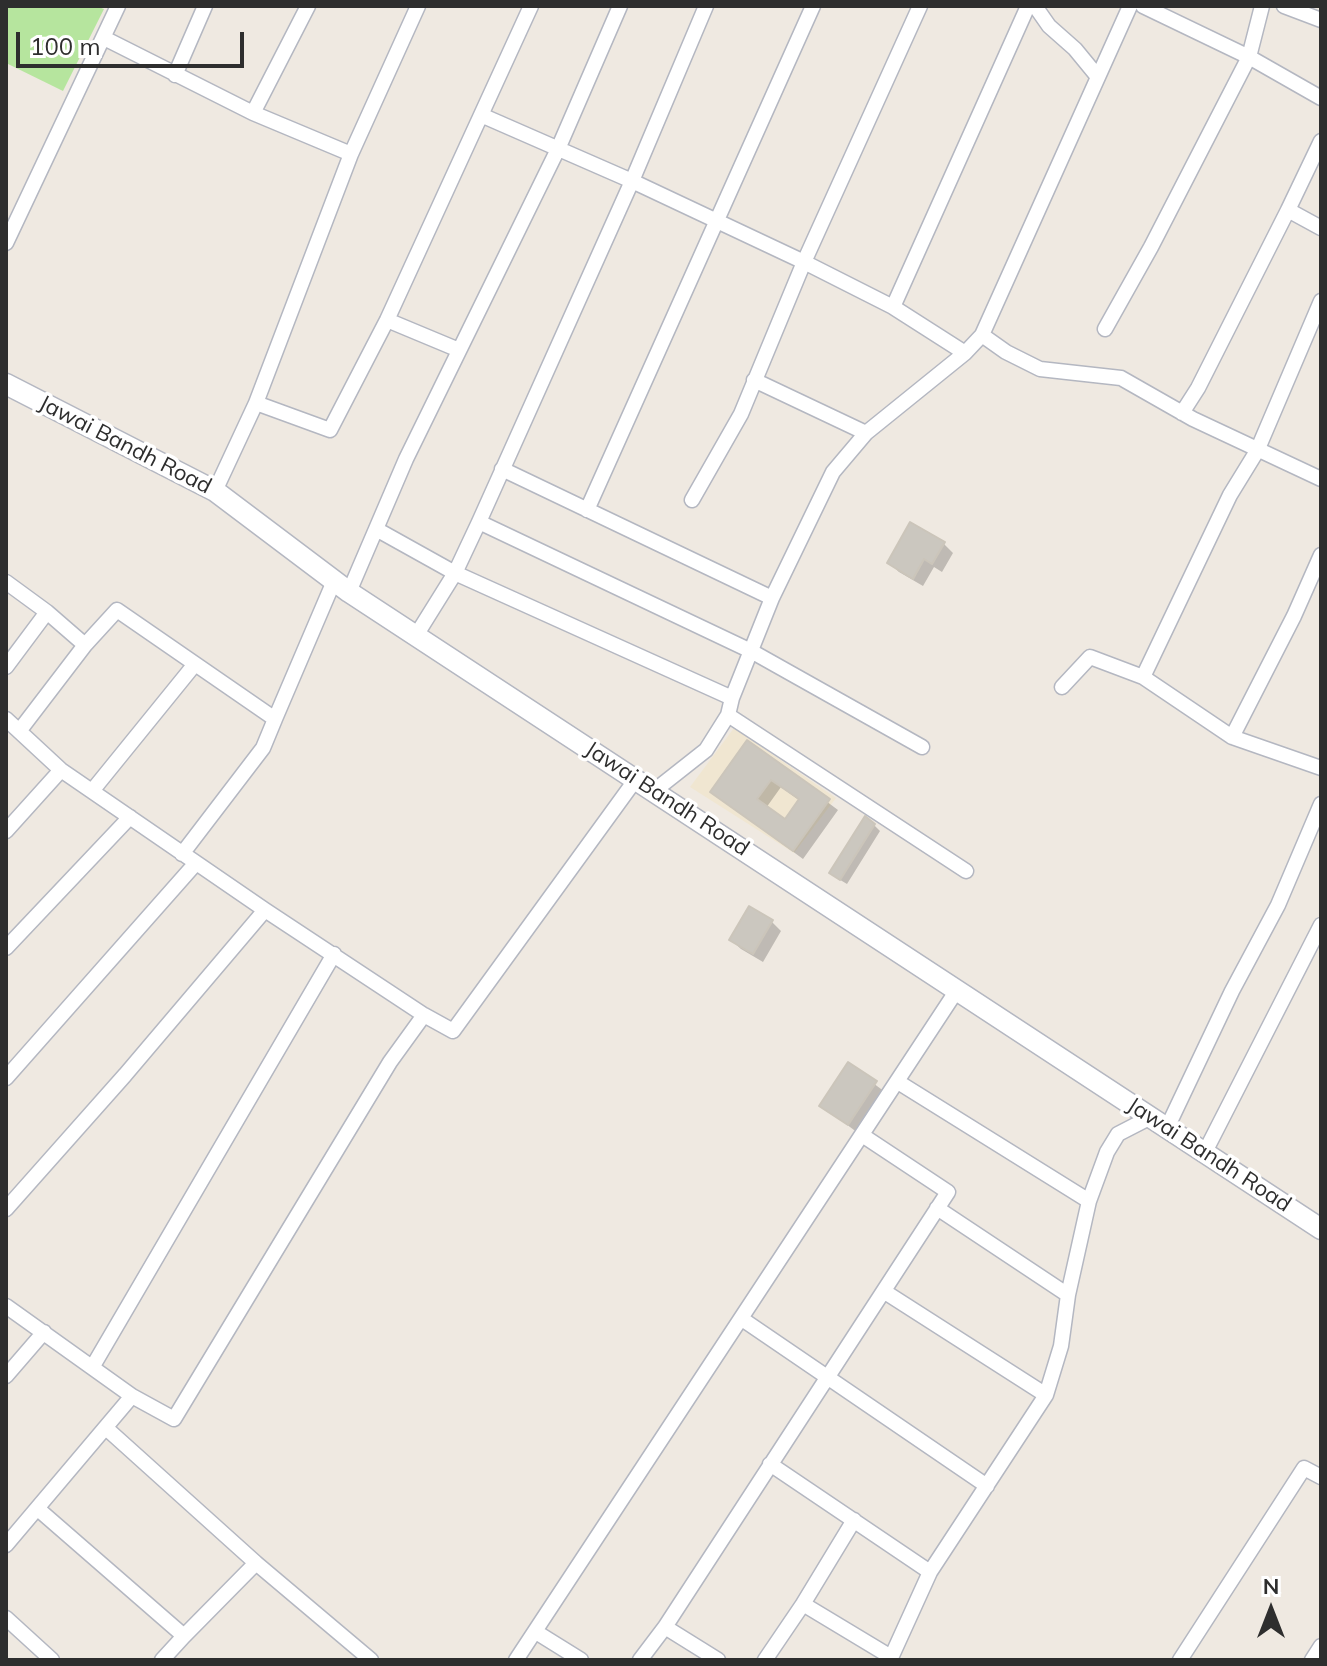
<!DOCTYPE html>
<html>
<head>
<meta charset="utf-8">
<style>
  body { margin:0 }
  #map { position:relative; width:1327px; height:1666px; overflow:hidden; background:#efe9e1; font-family:Mulish,sans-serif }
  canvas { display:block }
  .frame { position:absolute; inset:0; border:8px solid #2e2e2e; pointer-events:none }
  .north { position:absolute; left:1231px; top:1570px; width:80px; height:80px; -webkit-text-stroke:6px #fff; paint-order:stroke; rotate:0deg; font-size:22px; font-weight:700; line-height:32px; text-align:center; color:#2e2e2e }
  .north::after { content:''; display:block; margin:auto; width:28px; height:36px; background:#2e2e2e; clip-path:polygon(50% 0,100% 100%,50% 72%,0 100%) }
  .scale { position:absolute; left:16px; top:32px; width:228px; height:36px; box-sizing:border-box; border:4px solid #2e2e2e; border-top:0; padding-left:10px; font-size:24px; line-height:28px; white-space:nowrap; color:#2e2e2e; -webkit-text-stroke:6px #fff; paint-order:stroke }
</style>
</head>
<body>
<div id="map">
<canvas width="1327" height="1666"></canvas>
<div class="frame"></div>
<div class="north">N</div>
<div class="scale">100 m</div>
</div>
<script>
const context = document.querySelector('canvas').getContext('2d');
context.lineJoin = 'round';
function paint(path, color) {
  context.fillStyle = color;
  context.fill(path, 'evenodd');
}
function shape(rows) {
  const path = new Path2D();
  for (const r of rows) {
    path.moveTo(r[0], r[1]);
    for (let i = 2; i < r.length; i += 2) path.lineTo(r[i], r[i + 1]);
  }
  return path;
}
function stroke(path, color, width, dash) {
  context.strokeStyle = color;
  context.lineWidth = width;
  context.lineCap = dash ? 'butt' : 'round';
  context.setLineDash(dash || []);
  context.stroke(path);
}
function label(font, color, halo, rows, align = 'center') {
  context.font = font + ' Mulish,sans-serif';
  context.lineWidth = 7;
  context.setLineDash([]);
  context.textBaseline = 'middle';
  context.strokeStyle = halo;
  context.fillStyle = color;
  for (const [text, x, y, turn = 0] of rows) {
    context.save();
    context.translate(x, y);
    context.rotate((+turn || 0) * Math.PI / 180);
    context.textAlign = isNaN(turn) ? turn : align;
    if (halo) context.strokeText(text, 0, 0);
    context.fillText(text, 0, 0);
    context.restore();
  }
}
paint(shape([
  [734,728,836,798,794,853,690,787]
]), '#f0e6d1');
paint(shape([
  [6,6,96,6,104,9,63,91,6,63]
]), '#b6e59e');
paint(shape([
  [944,544,953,553,942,572,934,567,923,586,899,572,889,563],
  [748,743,838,810,803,859,712,792],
  [781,787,800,801,786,822,766,808],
  [874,825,880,831,847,884,837,878],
  [772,922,781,931,763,962,741,949,731,940],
  [849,1065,885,1092,858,1133,822,1106]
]), '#0003');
const building = shape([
  [910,522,945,542,932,564,924,559,913,579,887,563,910,522],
  [747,740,830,799,793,851,710,792,747,740],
  [771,780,799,799,785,819,757,799,771,780],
  [865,816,875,824,840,880,829,873,865,816],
  [749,906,773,920,753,954,729,940,749,906],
  [848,1062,877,1081,848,1125,819,1106,848,1062]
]);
paint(building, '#cbc7bf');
stroke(building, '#cbc5ba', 2);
const street = shape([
  [1035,6,1049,26,1075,49,1098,77],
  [1143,6,1249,57,1321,98],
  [1284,6,1321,20],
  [104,38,253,113,351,154],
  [175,75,205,6],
  [253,113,308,6],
  [481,115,632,181,804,262,893,307,965,353],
  [1321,141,1288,210,1321,228],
  [6,243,118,6],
  [893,307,1028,6],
  [387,320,459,350],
  [1105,329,1151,247,1249,57,1262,6],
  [982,335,1006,352,1040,369,1121,378,1193,419,1321,479],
  [754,380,866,433],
  [256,403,330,430,387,320,531,6],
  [1182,413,1198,388,1288,210],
  [502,469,772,598],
  [215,491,256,403,351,154,418,6],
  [692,500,741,414,804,262,920,6],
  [587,510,813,6],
  [479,522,751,651,922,747],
  [376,529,455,573,732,698],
  [6,582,47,612,85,645],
  [349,592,406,459,558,149,620,6],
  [417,634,455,573,479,522,632,181,706,6],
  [6,667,47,612],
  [1143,677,1230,495,1257,451,1321,301],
  [1062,687,1090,657,1143,677,1232,737,1321,768],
  [728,715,966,871],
  [6,719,61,770,265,910,424,1015,453,1031,636,779],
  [20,730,85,645,117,610,275,719,334,581],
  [1232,737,1294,616,1321,555],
  [92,791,195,664],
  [654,791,706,750,728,715,732,698,772,598,833,472,866,433,965,353,982,335,1130,6],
  [6,831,61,770],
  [182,854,263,748,275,719],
  [6,948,130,817],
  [6,1078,196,863],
  [898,1082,1089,1201],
  [1167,1128,1232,991,1278,905,1321,804],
  [1205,1152,1321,925],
  [937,1208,1068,1295],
  [6,1209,125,1075,265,910],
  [885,1292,1046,1395],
  [6,1306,132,1396,174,1419,390,1062,424,1015],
  [742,1319,987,1486],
  [93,1366,334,954],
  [6,1376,44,1332],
  [106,1428,256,1563,371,1660],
  [770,1464,930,1572],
  [38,1509,184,1636,162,1660],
  [6,1545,132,1396],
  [803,1604,891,1657],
  [6,1618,52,1660],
  [665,1627,718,1660],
  [536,1632,581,1660],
  [184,1636,256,1563],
  [516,1660,957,990],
  [640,1660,665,1627,948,1192,862,1135],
  [765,1660,803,1604,854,1520],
  [890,1660,930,1572,1046,1395,1061,1346,1068,1295,1089,1201,1107,1152,1118,1134,1151,1117],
  [1180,1660,1304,1468,1321,1477],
  [1312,1660,1321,1646]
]);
const secondary = shape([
  [6,384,215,491,349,592,1321,1229]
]);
stroke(street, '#b4b7c1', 17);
stroke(secondary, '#b4b7c1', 23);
stroke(street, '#fff', 14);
stroke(secondary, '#fff', 20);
label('22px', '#2e2e2e', '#fff', [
  ["Jawai Bandh Road",125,445,27],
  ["Jawai Bandh Road",667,799,33],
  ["Jawai Bandh Road",1209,1155,33]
]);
</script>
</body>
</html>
